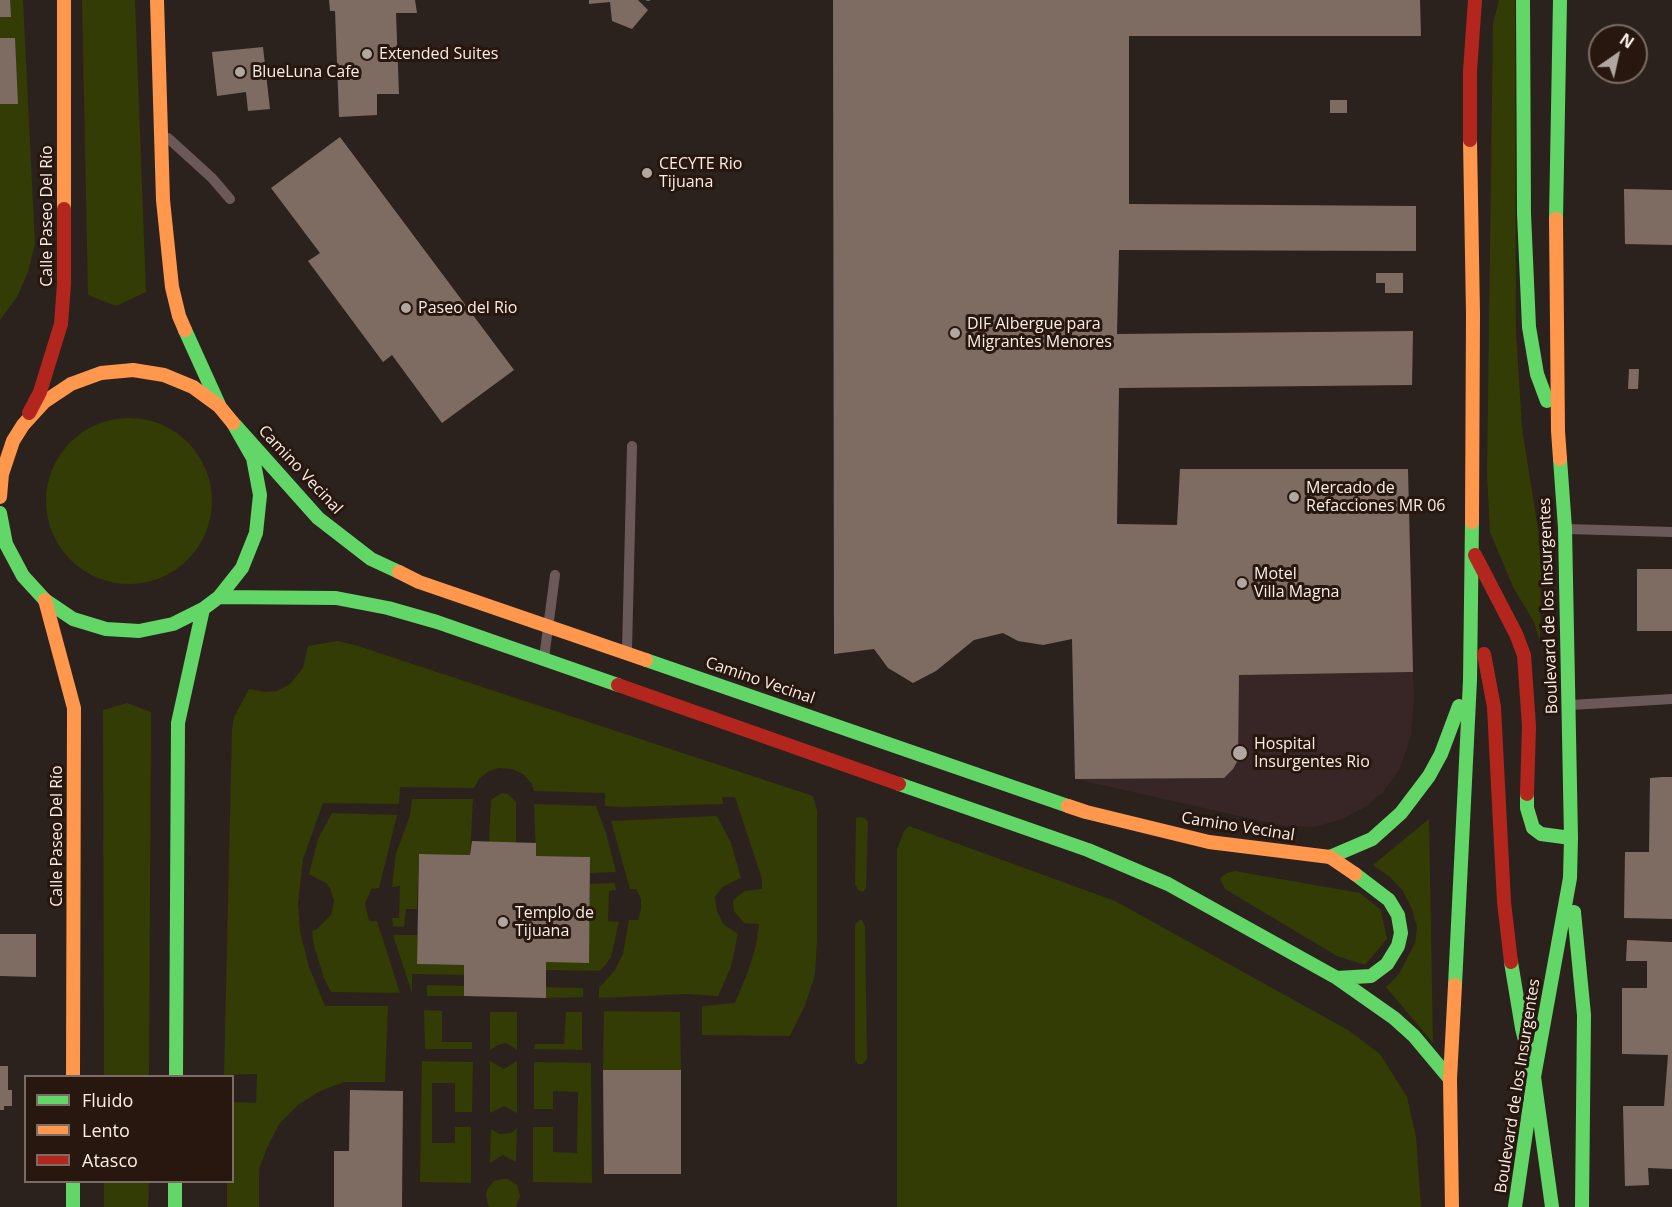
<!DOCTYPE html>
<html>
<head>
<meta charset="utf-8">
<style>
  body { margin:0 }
  #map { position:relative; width:1672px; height:1207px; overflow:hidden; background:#2b221d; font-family:"Open Sans",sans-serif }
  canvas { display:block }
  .legend { position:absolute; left:24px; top:1075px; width:210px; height:108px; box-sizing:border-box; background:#27170e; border:2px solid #7b6d65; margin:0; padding:8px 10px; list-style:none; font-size:18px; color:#f9ede7 }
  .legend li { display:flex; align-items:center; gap:12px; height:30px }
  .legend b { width:30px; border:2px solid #7b6d65 }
  .north { position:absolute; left:1588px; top:24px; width:60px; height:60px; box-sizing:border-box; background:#27170e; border:2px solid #7b6d65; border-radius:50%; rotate:34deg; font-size:16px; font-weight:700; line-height:24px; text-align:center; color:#f9ede7 }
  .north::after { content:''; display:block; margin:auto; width:21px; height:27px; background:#b1a6a0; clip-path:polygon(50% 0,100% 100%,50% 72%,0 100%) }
</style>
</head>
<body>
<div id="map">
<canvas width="1672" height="1207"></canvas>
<ul class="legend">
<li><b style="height:8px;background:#63d668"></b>Fluido</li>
<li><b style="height:8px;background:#ff974d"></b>Lento</li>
<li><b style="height:8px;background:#b3261e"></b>Atasco</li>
</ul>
<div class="north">N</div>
</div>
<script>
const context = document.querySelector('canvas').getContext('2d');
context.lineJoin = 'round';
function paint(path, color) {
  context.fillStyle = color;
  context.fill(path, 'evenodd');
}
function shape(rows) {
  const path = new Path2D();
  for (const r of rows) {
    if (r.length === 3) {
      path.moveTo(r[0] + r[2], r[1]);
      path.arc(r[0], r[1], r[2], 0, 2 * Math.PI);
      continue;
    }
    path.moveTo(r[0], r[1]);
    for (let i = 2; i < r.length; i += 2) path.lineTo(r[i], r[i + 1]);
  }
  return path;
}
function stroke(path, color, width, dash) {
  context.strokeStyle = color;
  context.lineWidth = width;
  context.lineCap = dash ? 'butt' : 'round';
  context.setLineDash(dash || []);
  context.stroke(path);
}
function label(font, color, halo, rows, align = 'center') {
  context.font = font + ' "Open Sans",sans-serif';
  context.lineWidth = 6;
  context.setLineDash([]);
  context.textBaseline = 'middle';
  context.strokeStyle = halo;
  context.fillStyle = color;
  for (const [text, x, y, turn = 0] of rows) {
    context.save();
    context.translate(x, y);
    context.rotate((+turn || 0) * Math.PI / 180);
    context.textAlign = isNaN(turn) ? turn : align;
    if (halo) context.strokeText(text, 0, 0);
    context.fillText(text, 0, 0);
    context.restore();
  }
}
paint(shape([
  [1413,672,1414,698,1411,736,1399,770,1383,792,1367,806,1342,819,1315,827,1283,826,1075,779,1073,676]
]), '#382525');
paint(shape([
  [0,0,23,0,35,244,28,272,17,297,0,320],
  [82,0,135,0,146,292,116,306,88,295],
  [1499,0,1515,0,1516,332,1522,428,1538,529,1541,574,1540,642,1534,622,1513,587,1490,532,1487,474,1493,24],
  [129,501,83],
  [337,641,355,645,813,796,817,810,817,941,815,975,805,1005,790,1036,702,1035,702,1006,735,1003,747,974,756,946,759,924,744,923,734,911,733,900,745,891,762,889,762,879,735,797,722,797,723,804,623,807,605,806,605,793,534,791,532,784,523,774,512,769,499,768,489,771,479,779,474,788,400,787,399,804,323,803,303,859,298,904,300,931,309,967,325,1006,388,1006,385,1082,344,1082,320,1091,298,1105,279,1124,267,1148,259,1169,259,1207,227,1207,227,1182,232,1182,233,1102,256,1103,257,1074,224,1075,232,729,234,717,249,689,265,692,277,691,289,685,303,668,308,646],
  [127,703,151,712,149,1076,104,1076,103,710],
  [502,793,508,794,516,802,516,843,489,842,491,800],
  [412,799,473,799,470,855,419,854,417,909,406,909,404,927,393,926,392,918,399,918,400,886,392,887,396,853,410,816],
  [534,804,596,806,606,833,616,872,590,873,590,857,536,856],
  [332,813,397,815,379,888,371,889,365,904,369,921,377,921,400,993,331,992,324,978,314,946,312,931,317,929,331,915,334,901,330,888,326,883,309,874,318,839],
  [717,816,731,843,741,878,722,887,715,897,717,911,723,924,738,934,731,967,718,996,688,994,599,998,599,988,615,970,623,954,629,920,638,920,641,909,641,899,636,889,630,889,611,821],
  [860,817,866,819,868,822,866,888,863,892,858,890,855,884,856,818],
  [1429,819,1433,1043,1386,987,1399,974,1415,943,1417,927,1412,909,1403,891,1390,877,1373,865],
  [909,826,1115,901,1348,1030,1380,1054,1407,1097,1416,1137,1421,1207,897,1207,897,849,904,831],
  [1235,871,1360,893,1381,910,1387,939,1365,965,1337,956,1225,889,1220,878,1227,873],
  [615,883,616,890,609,891,608,921,619,922,611,957,606,964,600,971,546,970,546,962,588,962,590,884],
  [859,920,862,920,865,926,867,1059,863,1064,858,1064,855,1060,855,925],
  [393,935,417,935,417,964,464,965,464,975,412,974,412,993],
  [427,985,464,986,464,996,427,996],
  [546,987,583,988,583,997,546,998],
  [424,1010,442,1011,442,1042,472,1042,472,1049,425,1049],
  [604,1011,680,1012,681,1070,603,1070],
  [490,1012,517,1012,517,1050,506,1043,498,1045,490,1050],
  [566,1012,582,1012,582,1050,534,1049,535,1044,564,1044],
  [422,1061,473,1062,472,1112,455,1112,455,1083,432,1083,432,1143,455,1143,455,1127,471,1127,471,1183,420,1182],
  [490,1061,504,1069,517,1061,517,1113,504,1106,490,1113],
  [534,1062,591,1063,592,1183,533,1182,533,1127,553,1127,553,1152,577,1153,578,1092,553,1091,553,1109,534,1109],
  [517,1128,516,1162,503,1155,490,1163,491,1129,500,1134,511,1133],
  [502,1179,508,1179,517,1185,520,1196,516,1207,490,1207,488,1205,486,1194,488,1188,494,1181],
  [104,1182,149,1182,148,1207,104,1207]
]), '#323c04');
paint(shape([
  [0,0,10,0,11,17,0,17],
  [329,0,415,0,417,13,396,13,399,94,377,94,377,115,339,117,335,11,330,11],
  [589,0,638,0,648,10,632,29,612,21,610,2,589,4],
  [833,0,1420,0,1421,36,1129,36,1129,204,1416,206,1416,251,1119,250,1117,334,1413,331,1412,385,1119,388,1117,524,1177,525,1180,469,1408,469,1413,672,1239,675,1238,760,1233,769,1224,778,1075,779,1072,639,1043,645,1018,641,1003,633,974,640,936,671,913,683,888,668,874,649,834,654],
  [0,38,15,38,18,104,0,104],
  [263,47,270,109,248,111,246,92,217,96,212,52],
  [1330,100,1347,100,1347,113,1330,113],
  [340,137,514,370,442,423,392,355,383,362,308,261,320,253,271,188],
  [1624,189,1672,190,1672,245,1625,244],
  [1376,273,1403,273,1403,293,1385,293,1385,283,1376,283],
  [1629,369,1639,369,1638,389,1628,389],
  [1637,569,1672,569,1672,631,1637,631],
  [1663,777,1672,777,1672,919,1624,918,1625,852,1649,852,1650,778],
  [472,841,536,843,536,856,590,857,589,963,546,962,546,998,464,996,464,965,417,964,419,854,470,855],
  [0,934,36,934,36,977,0,976],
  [1627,940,1672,942,1672,1169,1648,1168,1649,1185,1625,1186,1623,1106,1664,1106,1668,1055,1622,1054,1622,988,1647,988,1647,961,1626,961],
  [0,1066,8,1066,8,1090,12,1090,12,1106,4,1106,4,1110,0,1110],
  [603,1070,681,1070,681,1174,604,1174],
  [350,1090,403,1091,402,1207,334,1207,334,1151,349,1151]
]), '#7e6c62');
stroke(shape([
  [648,1,648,0]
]), '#6a5e5c', 4, [3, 3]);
stroke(shape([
  [168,138,212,178,230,199],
  [1567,529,1672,532],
  [627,650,632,446],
  [544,658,555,575],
  [1571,705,1672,699]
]), '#6a5958', 10);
stroke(shape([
  [1523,0,1524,214,1529,327,1537,374,1547,401],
  [1556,219,1560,0],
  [185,330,219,405],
  [235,425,318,518,371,559,399,572],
  [0,513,6,544,23,576,45,600,73,619,106,629,139,631,173,624,203,609,219,597,242,568,256,533,260,495,253,458,233,423],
  [219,597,336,598,388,608,437,622,618,685],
  [646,660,1068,806],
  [899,784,1088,850,1168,884,1337,978,1371,976,1387,964,1398,946,1401,933,1398,915,1389,900,1355,874],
  [1527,794,1527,808,1533,828,1541,834,1571,838],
  [1330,857,1372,839,1401,813,1429,776,1441,754,1459,706],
  [1574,912,1584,1015,1582,1207],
  [1511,962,1522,1028,1534,1077,1552,1207],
  [1337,978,1394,1018,1414,1036,1450,1079],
  [1455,985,1470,680,1472,522],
  [176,1076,178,723,203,609],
  [73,1182,73,1207],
  [175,1182,175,1207],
  [1515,1207,1534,1077,1570,878,1571,838,1565,528,1560,459]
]), '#63d668', 14);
stroke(shape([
  [64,0,64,209],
  [157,0,163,200,172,287,179,316,185,330],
  [1470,140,1473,314,1472,522],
  [1556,219,1558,431,1560,459],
  [0,497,2,474,13,441,23,425,44,402,71,384,101,373,133,370,164,375,193,387,219,406,233,423],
  [399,572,419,582,646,660],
  [45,600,74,708,73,1076],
  [1068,806,1086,812,1209,842,1330,857,1355,874],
  [1452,1207,1450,1079,1455,985]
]), '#ff974d', 14);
stroke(shape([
  [1470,140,1470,71,1475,0],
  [29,413,40,392,61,324,64,284,64,209],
  [1475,555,1516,634,1524,655,1529,726,1527,794],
  [1484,654,1494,707,1504,902,1511,962],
  [618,685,899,784]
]), '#b3261e', 14);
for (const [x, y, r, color] of [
  [367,54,6,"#b1a6a0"],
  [240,72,6,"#b1a6a0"],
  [647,173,6,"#b1a6a0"],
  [406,308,6,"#b1a6a0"],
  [955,333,6,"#b1a6a0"],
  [1294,497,6,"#b1a6a0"],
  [1242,583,6,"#b1a6a0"],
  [1240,753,8,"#b1a6a0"],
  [503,922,6,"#b1a6a0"]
]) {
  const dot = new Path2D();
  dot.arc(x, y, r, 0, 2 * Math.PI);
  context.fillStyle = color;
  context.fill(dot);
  stroke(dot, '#27170e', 2);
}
label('16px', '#f9ede7', '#27170e', [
  ["Extended Suites",379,54],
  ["BlueLuna Cafe",252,72],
  ["CECYTE Rio",659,164],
  ["Tijuana",659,182],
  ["Paseo del Rio",418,308],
  ["DIF Albergue para",967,324],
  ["Migrantes Menores",967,342],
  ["Mercado de",1306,488],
  ["Refacciones MR 06",1306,506],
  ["Motel",1254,574],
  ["Villa Magna",1254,592],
  ["Hospital",1254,744],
  ["Insurgentes Rio",1254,762],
  ["Templo de",515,913],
  ["Tijuana",515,931]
], 'left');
label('16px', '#f9ede7', '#27170e', [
  ["Calle Paseo Del Río",47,216,-90],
  ["Camino Vecinal",300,470,47],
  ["Boulevard de los Insurgentes",1549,606,-92],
  ["Camino Vecinal",760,681,19],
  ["Camino Vecinal",1238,827,9],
  ["Calle Paseo Del Río",57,836,-90],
  ["Boulevard de los Insurgentes",1518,1086,-81]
]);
</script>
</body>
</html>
